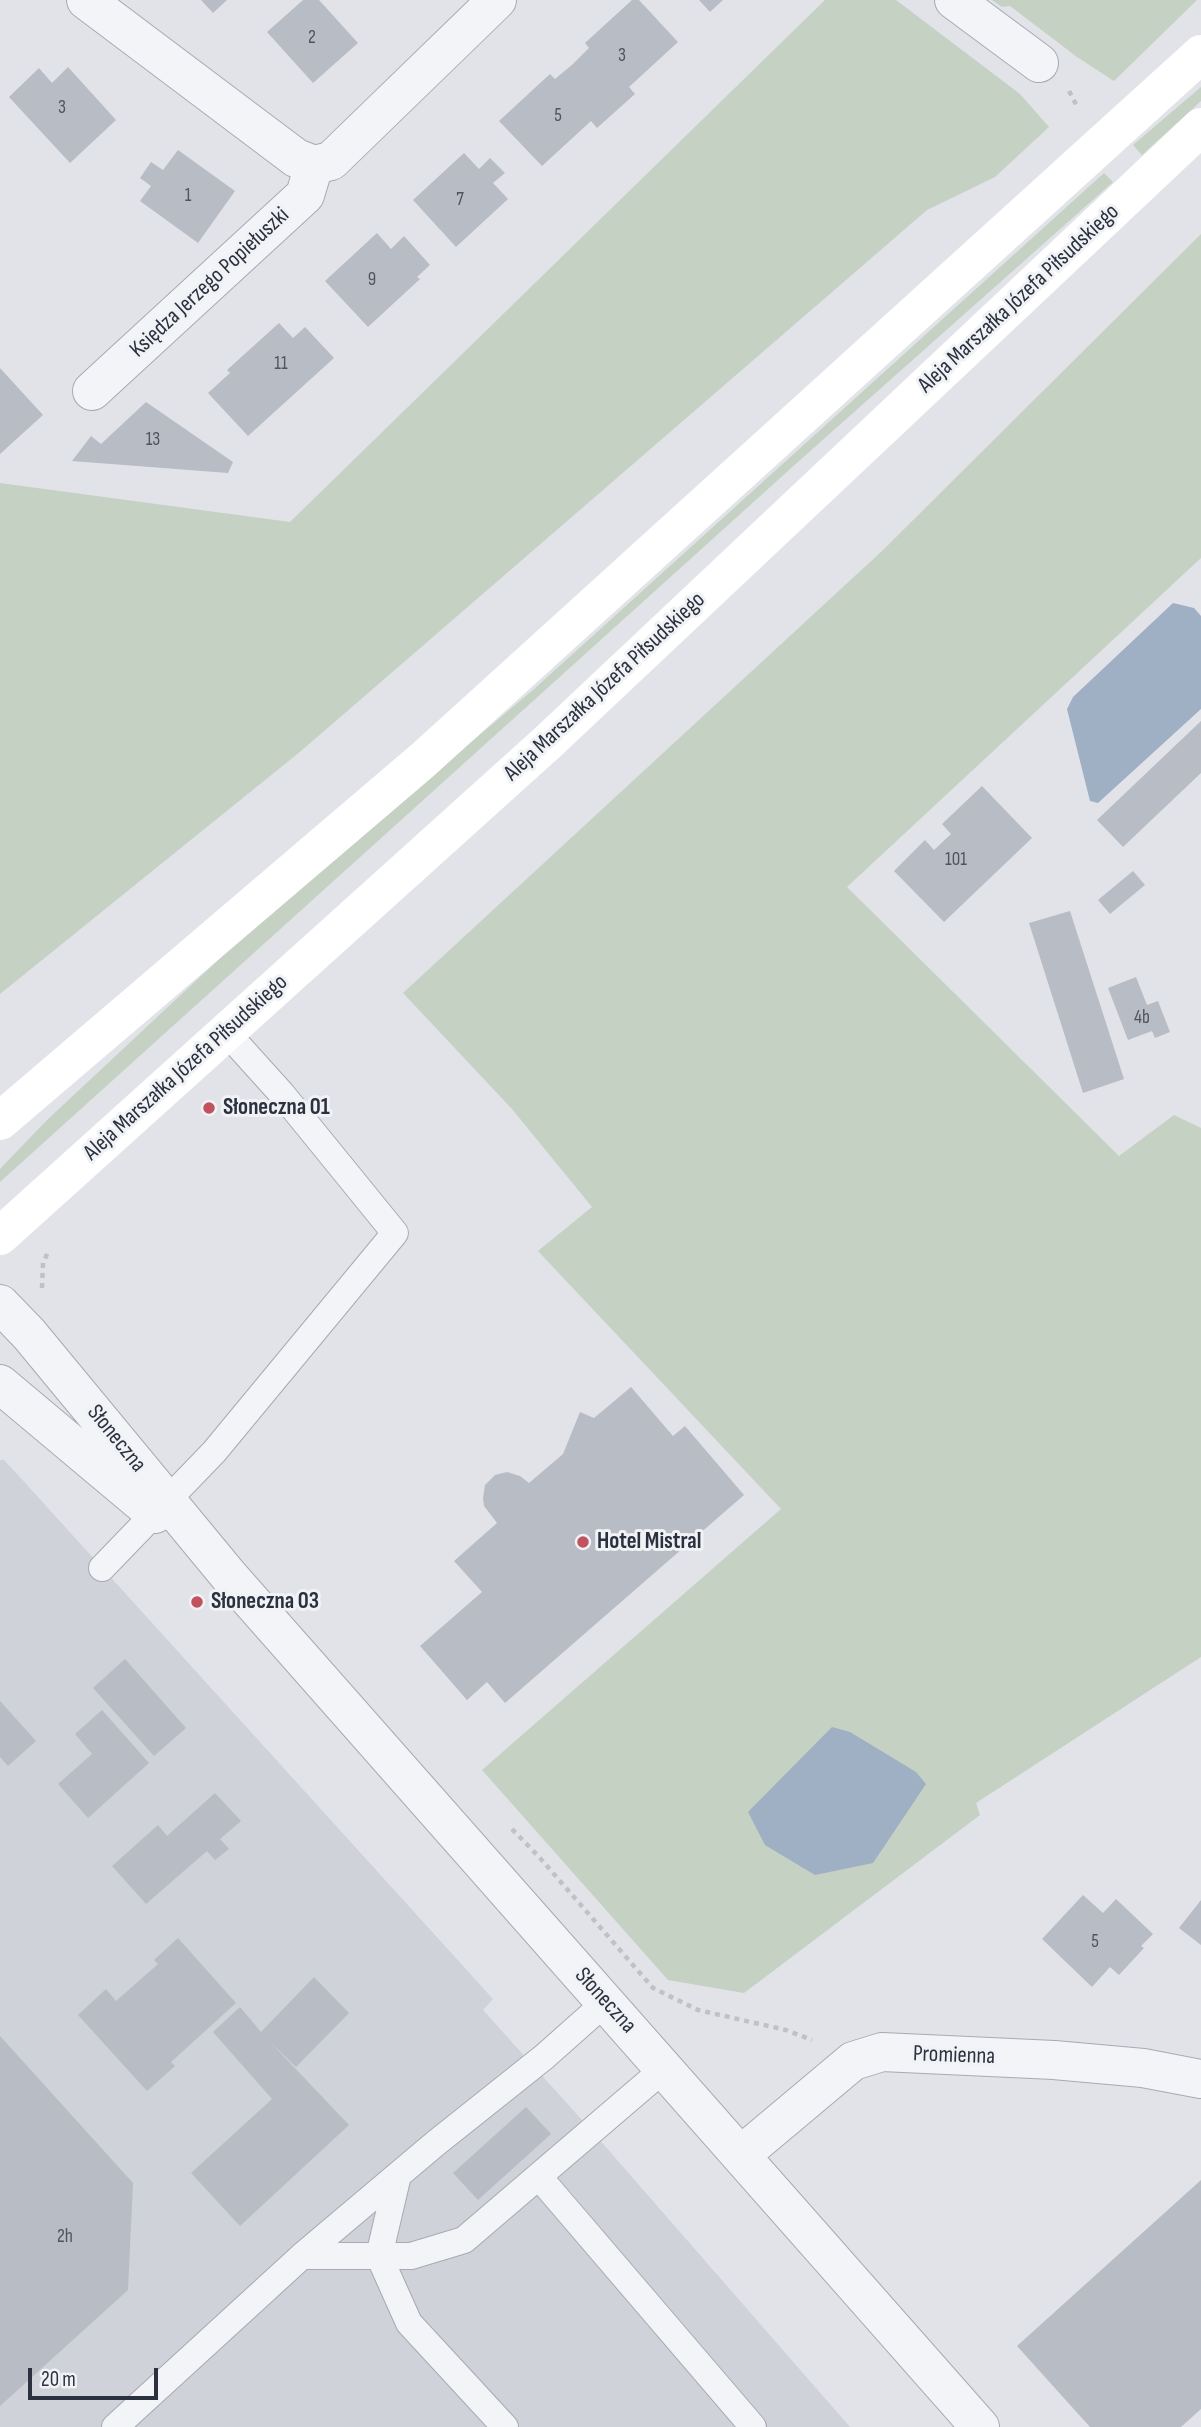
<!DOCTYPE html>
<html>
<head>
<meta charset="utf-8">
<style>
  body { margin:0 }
  #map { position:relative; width:1201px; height:2427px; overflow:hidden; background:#e1e3e8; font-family:"Sofia Sans Condensed",sans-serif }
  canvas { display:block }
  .scale { position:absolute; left:28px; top:2368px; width:130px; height:32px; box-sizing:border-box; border:4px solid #2b313e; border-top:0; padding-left:9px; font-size:21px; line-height:24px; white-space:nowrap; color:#2b313e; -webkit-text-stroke:5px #f0f2f5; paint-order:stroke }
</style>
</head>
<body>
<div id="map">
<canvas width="1201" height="2427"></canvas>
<div class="scale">20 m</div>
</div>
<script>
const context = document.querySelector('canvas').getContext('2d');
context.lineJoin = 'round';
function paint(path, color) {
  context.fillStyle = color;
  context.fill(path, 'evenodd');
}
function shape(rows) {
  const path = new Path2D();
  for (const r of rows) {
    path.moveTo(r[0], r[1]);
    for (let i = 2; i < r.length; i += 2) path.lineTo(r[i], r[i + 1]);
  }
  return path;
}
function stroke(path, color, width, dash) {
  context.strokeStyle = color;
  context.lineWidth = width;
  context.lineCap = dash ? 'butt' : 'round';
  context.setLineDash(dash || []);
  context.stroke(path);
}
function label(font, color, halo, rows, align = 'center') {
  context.font = font + ' "Sofia Sans Condensed",sans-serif';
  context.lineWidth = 6;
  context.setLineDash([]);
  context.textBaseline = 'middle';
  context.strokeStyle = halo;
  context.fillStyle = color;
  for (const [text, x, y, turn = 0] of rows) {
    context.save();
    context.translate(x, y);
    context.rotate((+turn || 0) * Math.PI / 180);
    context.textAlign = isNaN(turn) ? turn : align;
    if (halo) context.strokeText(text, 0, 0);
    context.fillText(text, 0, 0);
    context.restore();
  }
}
paint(shape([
  [0,1460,4,1460,18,1475,493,1999,483,2010,591,2130,850,2427,0,2427]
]), '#cfd2d9');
paint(shape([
  [825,0,896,0,1020,94,1049,127,995,177,927,210,301,751,0,994,0,483,290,522],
  [992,0,1197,0,1114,81,1077,57,1010,6,1002,7],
  [1201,87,1201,101,1142,155,1133,145],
  [1104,173,1113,182,799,461,0,1182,0,1169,47,1120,277,905,533,690],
  [1201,234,1201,558,847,887,1119,1156,1174,1115,1201,1128,1201,1657,976,1803,980,1815,744,1993,668,1980,482,1770,781,1509,538,1251,592,1207,512,1109,403,993,882,551]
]), '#c5d1c3');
paint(shape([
  [1173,603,1194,608,1201,616,1201,709,1098,803,1090,801,1067,709,1073,697],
  [832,1727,850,1732,916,1772,926,1784,873,1863,815,1875,765,1845,748,1812]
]), '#9fafc4');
paint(shape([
  [201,0,227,0,213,13],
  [303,0,319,0,358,43,313,83,267,32],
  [632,0,639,0,678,42,629,87,635,94,597,128,591,121,542,166,499,121,550,74,555,79,573,64,589,48,585,43],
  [699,0,723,0,710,12],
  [68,67,116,120,70,163,9,97,39,68,52,83],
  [178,150,235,191,198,243,140,201,151,186,140,178,151,162,163,170],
  [464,153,479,169,490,158,505,173,493,183,508,199,456,247,413,200],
  [377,233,391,249,404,236,430,265,417,277,420,279,368,327,325,281],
  [279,323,293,338,305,327,334,358,248,436,208,393,230,373,227,370],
  [0,368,43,415,0,454],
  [146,402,233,462,228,473,72,461,91,436,101,444],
  [1201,721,1201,773,1123,847,1097,820],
  [982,786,1032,838,944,922,894,871,925,840,934,850,951,834,942,824],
  [1133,871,1145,885,1110,914,1098,900],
  [1070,911,1124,1079,1083,1093,1029,923],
  [1136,977,1147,1005,1158,1001,1170,1032,1155,1038,1152,1031,1128,1040,1108,988],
  [631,1387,673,1436,685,1426,744,1495,505,1703,487,1682,467,1700,420,1646,482,1592,454,1561,497,1523,484,1506,483,1498,485,1485,495,1475,507,1472,520,1476,529,1483,563,1454,580,1412,594,1418],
  [125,1659,186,1728,154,1756,93,1688],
  [0,1701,36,1741,8,1766,0,1757],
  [102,1710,149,1763,88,1818,58,1784,92,1754,75,1734],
  [215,1793,241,1821,220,1839,229,1849,215,1860,207,1851,146,1904,112,1866,158,1825,167,1836],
  [1083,1895,1103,1913,1116,1899,1153,1934,1141,1946,1144,1948,1119,1975,1110,1967,1092,1987,1042,1939],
  [1201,1900,1201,1945,1179,1928],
  [178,1938,236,2003,171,2062,175,2066,147,2091,78,2015,106,1989,116,2001,158,1964,154,1960],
  [314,1977,349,2013,296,2067,270,2042,349,2125,240,2226,191,2173,272,2099,213,2032,240,2007,261,2032],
  [0,2036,133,2183,128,2290,0,2406],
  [526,2107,551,2134,478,2200,453,2173],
  [1201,2180,1201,2409,1181,2427,1090,2427,1017,2346]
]), '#b8bcc4');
const lane = shape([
  [102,1568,214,1452,395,1233,282,1094,226,1032],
  [398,2175,379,2256,409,2323,505,2427],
  [539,2177,753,2427],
  [302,2256,411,2256,464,2240,665,2068],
  [115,2427,302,2256,436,2143,544,2057,606,2002]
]);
const street = shape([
  [86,0,296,158,314,165,331,161,497,0],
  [954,0,1039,63],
  [92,391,305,195,314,165],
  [0,1304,29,1334,229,1576,980,2427],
  [0,1384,155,1514],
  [741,2155,853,2061,882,2052,1054,2060,1143,2068,1201,2079]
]);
stroke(lane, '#a7aab2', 28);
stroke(street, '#a7aab2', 40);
stroke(shape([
  [1069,91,1078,108],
  [42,1288,43,1263,48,1252],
  [512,1829,540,1858,653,1988,698,2010,786,2030,812,2040]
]), '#bfc1c7', 4.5, [5, 5]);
stroke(lane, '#f3f4f7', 26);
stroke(street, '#f3f4f7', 38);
stroke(shape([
  [0,1121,423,760,1201,54],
  [0,1236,548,742,1201,127]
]), '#fff', 38);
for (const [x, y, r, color] of [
  [209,1108,7,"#c0535e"],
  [583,1542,7,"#c0535e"],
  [197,1602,7,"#c0535e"]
]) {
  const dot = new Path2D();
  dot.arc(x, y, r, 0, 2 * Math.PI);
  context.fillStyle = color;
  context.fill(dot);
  stroke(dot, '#f0f2f5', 2.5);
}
label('19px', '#4e5460', null, [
  ["2",312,38],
  ["3",622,56],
  ["3",62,108],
  ["5",558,116],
  ["1",188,196],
  ["7",460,200],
  ["9",372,280],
  ["11",281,364],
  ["13",153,440],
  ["101",956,860],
  ["4b",1142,1018],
  ["5",1095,1942],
  ["2h",65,2237]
]);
label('23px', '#2b313e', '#f0f2f5', [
  ["Księdza Jerzego Popiełuszki",210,283,-43],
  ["Aleja Marszałka Józefa Piłsudskiego",1019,299,-43],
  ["Aleja Marszałka Józefa Piłsudskiego",605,687,-43],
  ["Aleja Marszałka Józefa Piłsudskiego",186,1068,-42],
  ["Słoneczna",116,1439,51],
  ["Słoneczna",605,2001,48],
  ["Promienna",954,2056,2]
]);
label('bold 23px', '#2b313e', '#f0f2f5', [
  ["Słoneczna 01",223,1108],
  ["Hotel Mistral",597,1542],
  ["Słoneczna 03",211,1602]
], 'left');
</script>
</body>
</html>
